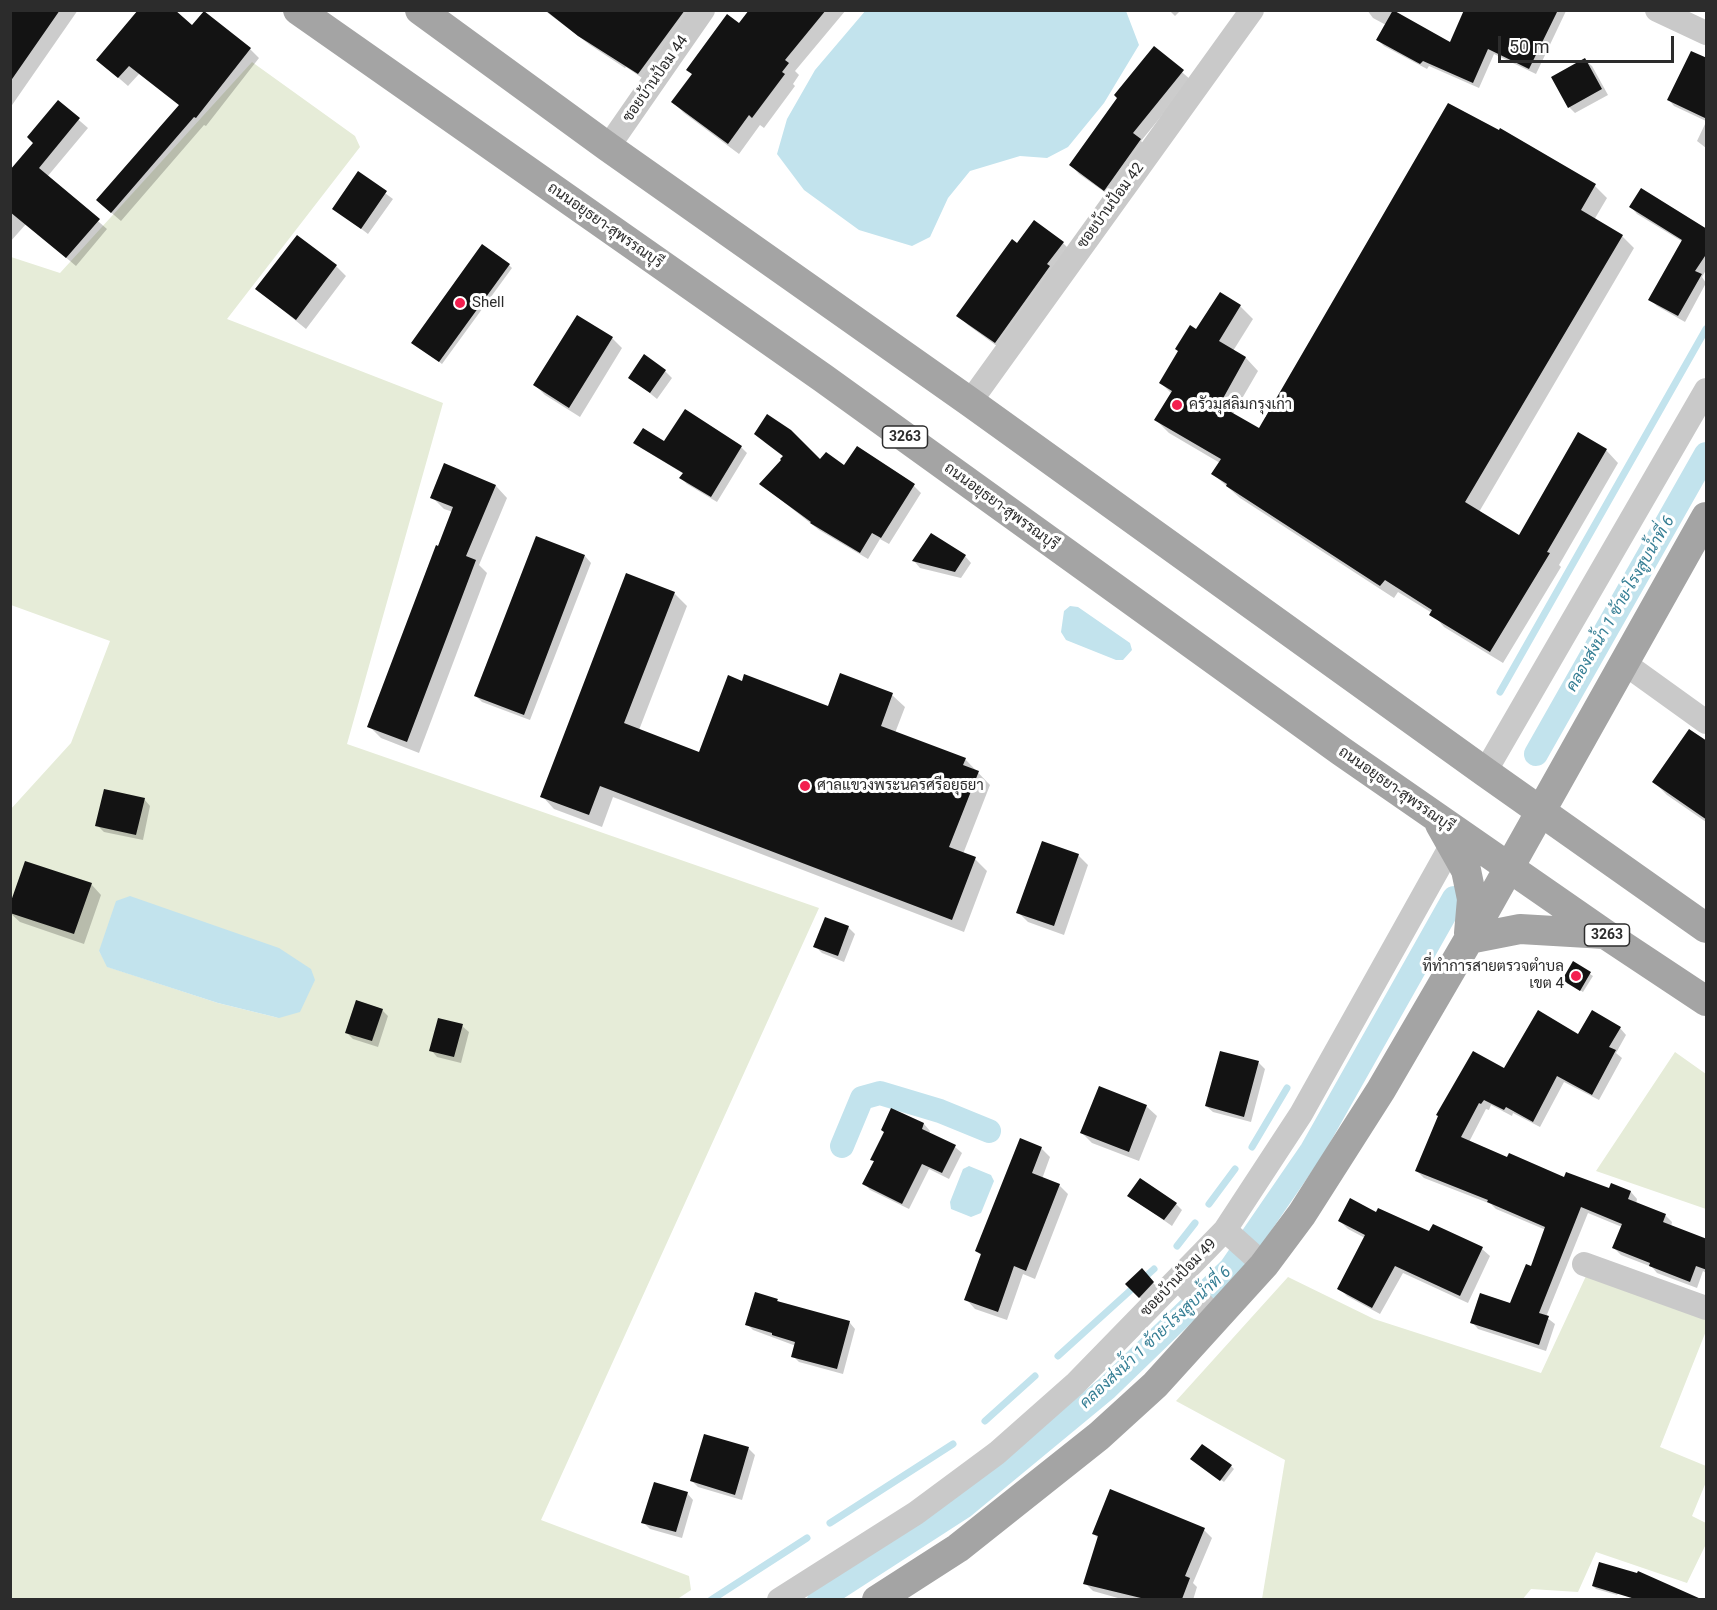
<!DOCTYPE html>
<html>
<head>
<meta charset="utf-8">
<style>
  body { margin:0 }
  #map { position:relative; width:1717px; height:1610px; overflow:hidden; background:#fff; font-family:Roboto,sans-serif }
  canvas { display:block }
  .frame { position:absolute; inset:0; border:12px solid #2c2c2c; pointer-events:none }
  .scale { position:absolute; left:1498px; top:36px; width:176px; height:27px; box-sizing:border-box; border:3px solid #2c2c2c; border-top:0; padding-left:8px; font-size:18px; line-height:21px; white-space:nowrap; color:#2c2c2c; -webkit-text-stroke:4px #fff; paint-order:stroke }
</style>
</head>
<body>
<div id="map">
<canvas width="1717" height="1610"></canvas>
<div class="frame"></div>
<div class="scale">50 m</div>
</div>
<script>
const context = document.querySelector('canvas').getContext('2d');
context.lineJoin = 'round';
function paint(path, color) {
  context.fillStyle = color;
  context.fill(path, 'evenodd');
}
function shape(rows) {
  const path = new Path2D();
  for (const r of rows) {
    path.moveTo(r[0], r[1]);
    for (let i = 2; i < r.length; i += 2) path.lineTo(r[i], r[i + 1]);
  }
  return path;
}
function stroke(path, color, width, dash) {
  context.strokeStyle = color;
  context.lineWidth = width;
  context.lineCap = dash ? 'butt' : 'round';
  context.setLineDash(dash || []);
  context.stroke(path);
}
function label(font, color, halo, rows, align = 'center') {
  context.font = font + ' Roboto,Sarabun,sans-serif';
  context.lineWidth = 6;
  context.setLineDash([]);
  context.textBaseline = 'middle';
  context.strokeStyle = halo;
  context.fillStyle = color;
  for (const [text, x, y, turn = 0] of rows) {
    context.save();
    context.translate(x, y);
    context.rotate((+turn || 0) * Math.PI / 180);
    context.textAlign = isNaN(turn) ? turn : align;
    if (halo) context.strokeText(text, 0, 0);
    context.fillText(text, 0, 0);
    context.restore();
  }
}
paint(shape([
  [252,62,355,136,360,147,227,319,443,403,347,744,819,908,541,1520,689,1576,691,1590,676,1600,11,1599,10,810,71,743,110,641,11,605,11,257,60,273],
  [99,951,279,1018,218,1003,108,967],
  [1675,1052,1706,1074,1706,1209,1596,1171],
  [1586,1276,1706,1319,1706,1331,1660,1447,1706,1466,1706,1482,1692,1516,1706,1523,1706,1544,1687,1583,1596,1552,1578,1592,1531,1589,1522,1600,1262,1599,1285,1460,1176,1401,1288,1277,1374,1319,1541,1373]
]), '#e6ecd8');
paint(shape([
  [866,10,1126,11,1139,45,1104,103,1068,147,1047,158,1020,156,970,171,948,198,930,237,912,246,859,230,804,190,777,154,787,119,815,70],
  [1070,606,1078,607,1130,643,1132,650,1123,660,1116,660,1066,640,1061,632,1064,611],
  [130,896,279,948,311,969,315,980,300,1012,279,1018,218,1003,107,967,99,951,116,901],
  [969,1166,991,1175,994,1181,981,1213,971,1217,951,1209,950,1202,963,1169]
]), '#c2e3ed');
paint(shape([
  [10,10,78,10,10,108],
  [544,10,702,10,651,84,626,67,625,68,590,45],
  [751,10,846,10,795,71,799,75,793,84,795,86,764,128,760,125,739,154,684,113,673,102,693,75,688,70,739,25],
  [1169,10,1181,10,1175,16],
  [1367,10,1397,10,1396,14,1451,44,1469,10,1566,11,1536,74,1494,54,1479,88,1429,66,1427,69,1384,46,1378,40,1386,25,1373,18],
  [193,27,250,49,259,58,206,126,204,125,121,221,107,209,180,106,139,74,128,86,98,60],
  [1154,48,1191,80,1141,141,1149,149,1113,198,1079,174,1071,165],
  [1585,60,1592,66,1608,95,1575,113,1569,107],
  [1706,60,1706,121,1674,106,1669,100],
  [58,102,88,128,47,177,107,229,76,266,26,224,10,242,10,172,35,143],
  [1706,122,1706,148,1697,141],
  [358,173,393,199,368,234,334,208],
  [1595,186,1607,198,1594,220,1622,236,1634,248,1479,512,1520,537,1606,450,1618,463,1559,565,1561,567,1503,663,1444,627,1432,613,1398,592,1394,598,1240,498,1213,474,1220,463,1169,433,1156,420,1172,394,1161,383,1197,331,1240,306,1253,319,1233,351,1246,358,1258,371,1233,414,1259,431],
  [1631,207,1706,231,1706,270,1702,277,1706,283,1685,322,1657,306,1650,299,1683,242,1637,214],
  [297,237,336,266,346,276,306,329,257,289],
  [1063,243,1073,253,1005,352,968,325,958,315,1017,245],
  [509,265,512,268,442,364,416,345],
  [578,317,612,338,622,348,580,417,545,395,535,385],
  [665,371,672,378,657,399,630,377],
  [685,411,741,447,747,453,717,502,687,484,681,478,684,474,641,448,635,442,665,443],
  [763,441,845,468,857,448,914,486,921,493,889,544,880,539,868,559,819,530,761,484,784,457],
  [496,486,507,498,479,565,487,573,419,753,381,738,369,726,453,512,444,509,432,497],
  [585,556,591,563,530,720,482,702,476,696],
  [965,556,971,563,961,578,920,568,914,561],
  [674,593,687,606,639,730,700,753,892,695,905,707,895,733,965,759,990,785,963,854,975,859,987,871,964,932,613,797,602,827,554,809,542,796],
  [1706,743,1706,822,1667,795,1654,782],
  [144,799,150,806,143,840,104,832,97,825],
  [1078,855,1088,865,1064,935,1028,922,1018,912],
  [91,884,101,895,84,944,20,922,10,913],
  [848,927,855,934,844,962,822,953,815,946],
  [1573,963,1593,976,1583,992,1566,982],
  [382,1010,388,1016,378,1047,353,1039,346,1032],
  [462,1026,469,1032,461,1063,437,1057,431,1050],
  [1620,1028,1626,1035,1616,1053,1622,1058,1599,1100,1564,1082,1540,1127,1513,1113,1512,1116,1491,1105,1489,1110,1486,1109,1469,1142,1508,1159,1565,1179,1610,1190,1612,1185,1631,1192,1637,1199,1636,1204,1666,1216,1672,1222,1671,1227,1706,1241,1706,1273,1703,1271,1697,1288,1657,1273,1652,1267,1621,1255,1614,1248,1622,1227,1588,1213,1546,1317,1555,1324,1546,1351,1478,1329,1472,1322,1511,1305,1532,1268,1546,1230,1496,1209,1491,1204,1424,1178,1417,1171,1505,1070,1579,1036],
  [1259,1063,1265,1069,1251,1122,1213,1112,1206,1106],
  [1146,1106,1157,1116,1139,1161,1092,1143,1082,1133],
  [892,1110,924,1124,930,1131,929,1134,955,1147,962,1153,949,1179,929,1169,909,1209,870,1190,864,1183,875,1162,872,1159,885,1133],
  [1041,1148,1050,1157,1042,1179,1059,1185,1068,1194,1035,1279,1023,1274,1007,1320,975,1309,966,1299,982,1256,977,1251],
  [1129,1196,1176,1204,1182,1210,1172,1226],
  [1377,1214,1430,1233,1482,1249,1490,1256,1468,1303,1403,1273,1380,1314,1347,1296,1339,1288,1365,1238,1348,1229,1340,1221],
  [1142,1271,1156,1286,1142,1300,1127,1284],
  [777,1300,781,1304,850,1323,855,1329,843,1374,799,1362,793,1356,796,1346,753,1330,747,1324],
  [705,1436,749,1449,755,1455,742,1500,698,1487,692,1481],
  [1195,1462,1231,1466,1234,1469,1224,1482],
  [687,1493,693,1500,682,1538,650,1529,643,1522],
  [1204,1530,1212,1538,1193,1583,1197,1587,1193,1600,1125,1600,1093,1591,1085,1583,1099,1539,1093,1533],
  [1632,1575,1617,1595,1596,1589,1593,1586],
  [1646,1577,1680,1595,1678,1600,1634,1600]
]), '#0003');
stroke(shape([
  [1500,692,1706,329],
  [1252,1147,1287,1088],
  [1209,1204,1235,1169],
  [1177,1246,1195,1223],
  [1058,1356,1154,1269],
  [985,1421,1035,1376],
  [830,1523,953,1444],
  [711,1600,807,1538]
]), '#c2e3ed', 7);
stroke(shape([
  [1536,754,1706,454],
  [842,1146,862,1098,880,1093,940,1111,989,1131],
  [819,1600,963,1507,1107,1388,1231,1268,1312,1150,1454,898]
]), '#c2e3ed', 24);
paint(shape([
  [10,10,60,10,10,82],
  [138,10,175,10,192,25,204,11,251,48,196,118,194,117,111,213,96,200,179,105,129,66,118,78,96,60],
  [545,10,685,10,638,74,578,36],
  [749,10,826,10,785,60,789,63,782,72,785,74,752,118,749,115,728,144,671,102,692,74,686,70,727,14,739,23],
  [1393,10,1450,42,1464,10,1558,10,1529,69,1488,49,1473,83,1423,61,1420,64,1376,40],
  [1154,46,1184,70,1133,133,1141,139,1104,191,1069,165,1117,98,1114,95],
  [1691,51,1707,58,1707,119,1667,100],
  [1585,58,1602,89,1568,108,1551,77],
  [58,100,80,118,39,168,100,219,66,258,10,212,10,170,33,143,27,137],
  [1448,103,1499,130,1500,128,1596,184,1581,210,1623,235,1465,502,1519,535,1578,432,1607,449,1547,552,1550,553,1490,652,1429,615,1432,610,1385,580,1380,586,1226,486,1227,484,1211,474,1221,459,1154,420,1172,391,1159,383,1178,351,1175,349,1190,325,1196,329,1220,292,1241,305,1219,341,1246,357,1221,402,1225,405,1224,408,1259,428],
  [358,171,387,191,361,229,332,209],
  [1641,188,1707,229,1707,253,1695,271,1702,274,1678,316,1648,300,1682,240,1629,207],
  [1034,220,1064,242,1047,264,1050,266,995,343,956,316,1012,239,1017,243],
  [297,235,337,265,296,320,255,289],
  [482,244,510,264,439,362,411,343],
  [577,315,613,337,569,408,533,385],
  [644,354,666,370,650,393,628,378],
  [685,409,742,446,711,497,679,478,683,473,633,443,643,428,664,441],
  [767,414,791,430,820,459,826,452,844,465,857,446,915,484,881,538,872,533,860,553,810,523,811,522,759,484,781,460,780,459,783,456,754,434],
  [444,463,496,485,466,556,476,560,407,742,367,727,436,545,438,546,453,507,430,498],
  [931,533,966,555,955,572,912,561],
  [536,536,585,555,524,715,474,696],
  [626,573,675,592,624,723,699,752,728,675,742,681,744,674,828,706,840,673,893,693,881,726,966,758,963,765,979,771,949,847,976,857,952,920,600,786,589,815,540,797],
  [1689,729,1707,741,1707,820,1652,782],
  [104,789,145,798,136,835,95,826],
  [1042,841,1079,854,1054,926,1016,913],
  [25,861,92,883,74,934,10,913,10,904],
  [825,917,849,926,838,956,813,947],
  [1573,961,1591,972,1580,991,1562,980],
  [356,1000,383,1009,372,1041,345,1033],
  [1538,1010,1578,1034,1592,1010,1621,1027,1609,1047,1616,1050,1592,1095,1557,1076,1533,1122,1506,1107,1504,1110,1484,1100,1481,1104,1479,1103,1461,1137,1507,1157,1509,1153,1564,1177,1566,1172,1609,1188,1611,1183,1631,1191,1628,1199,1666,1214,1663,1222,1707,1239,1707,1270,1696,1266,1690,1282,1649,1266,1650,1263,1612,1248,1622,1224,1581,1207,1539,1313,1549,1316,1539,1345,1470,1323,1480,1293,1510,1303,1526,1264,1531,1266,1545,1227,1487,1202,1488,1200,1415,1171,1438,1116,1436,1115,1473,1051,1504,1068],
  [438,1018,463,1024,454,1057,429,1051],
  [1220,1051,1259,1061,1244,1117,1205,1106],
  [1099,1086,1147,1105,1129,1152,1080,1133],
  [891,1108,924,1123,922,1129,956,1145,942,1173,922,1164,902,1204,862,1184,874,1161,870,1160,884,1132,881,1130],
  [1020,1138,1042,1147,1032,1173,1060,1184,1026,1271,1014,1266,998,1312,964,1300,981,1254,975,1251],
  [1140,1178,1177,1203,1164,1220,1127,1196],
  [1350,1198,1376,1212,1378,1208,1429,1231,1433,1224,1483,1247,1460,1296,1395,1266,1372,1308,1337,1289,1365,1235,1338,1221],
  [1142,1268,1154,1282,1139,1298,1125,1284],
  [755,1292,778,1299,777,1301,850,1321,837,1369,791,1357,795,1342,772,1335,772,1333,745,1325],
  [704,1434,749,1447,735,1495,690,1481],
  [1202,1444,1232,1465,1220,1481,1190,1459],
  [654,1482,688,1492,676,1532,641,1523],
  [1110,1489,1205,1528,1185,1576,1190,1578,1182,1599,1145,1599,1083,1584,1098,1536,1092,1534],
  [1599,1562,1637,1573,1638,1571,1701,1599,1635,1599,1592,1586]
]), '#131313');
stroke(shape([
  [1657,10,1706,33],
  [608,147,703,10],
  [970,402,1252,10],
  [1624,663,1706,722],
  [1485,772,1706,390],
  [1225,1230,1264,1265],
  [1584,1264,1706,1308],
  [1179,1279,1216,1319],
  [779,1600,916,1513,997,1453,1075,1384,1225,1230,1301,1114,1452,844]
]), '#c9c9c9', 24);
stroke(shape([
  [298,10,823,378,1341,751,1605,934,1706,1001],
  [420,10,608,147,970,402,1485,772,1706,928],
  [1440,824,1466,870,1472,899,1469,933],
  [1469,939,1520,929,1605,934],
  [877,1600,958,1548,1099,1436,1155,1385,1264,1265,1302,1214,1381,1090,1469,939,1706,517]
]), '#a4a4a4', 30);
for (const [x, y, r, color] of [
  [460,303,6,"#f31f4f"],
  [1177,405,6,"#f31f4f"],
  [805,786,6,"#f31f4f"],
  [1576,976,6,"#f31f4f"]
]) {
  const dot = new Path2D();
  dot.arc(x, y, r, 0, 2 * Math.PI);
  context.fillStyle = color;
  context.fill(dot);
  stroke(dot, '#fff', 2);
}
for (const [x, y, w] of [
  [905,437,45],
  [1607,935,45]
]) {
  const box = new Path2D();
  box.roundRect(x - w / 2, y - 11, w, 22, 4.5);
  context.fillStyle = '#fff';
  context.fill(box);
  stroke(box, '#2c2c2c', 1.5);
}
label('bold 14px', '#2c2c2c', null, [
  ["3263",905,437],
  ["3263",1607,935]
]);
label('15px', '#2c2c2c', '#fff', [
  ["ซอยบ้านป้อม 44",656,79,-55],
  ["ซอยบ้านป้อม 42",1111,206,-54],
  ["ถนนอยุธยา-สุพรรณบุรี",605,226,35],
  ["ถนนอยุธยา-สุพรรณบุรี",1001,507,36],
  ["ถนนอยุธยา-สุพรรณบุรี",1396,790,35],
  ["ซอยบ้านป้อม 49",1179,1278,-46]
]);
label('15px', '#2c2c2c', '#fff', [
  ["Shell",472,303],
  ["ครัวมุสลิมกรุงเก่า",1189,405],
  ["ศาลแขวงพระนครศรีอยุธยา",817,786],
  ["ที่ทำการสายตรวจตำบล",1564,967,"right"],
  ["เขต 4",1564,984,"right"]
], 'left');
label('italic 16px', '#357e94', '#fff', [
  ["คลองส่งน้ำ 1 ซ้าย-โรงสูบน้ำที่ 6",1621,604,-60],
  ["คลองส่งน้ำ 1 ซ้าย-โรงสูบน้ำที่ 6",1156,1338,-43]
]);
</script>
</body>
</html>
